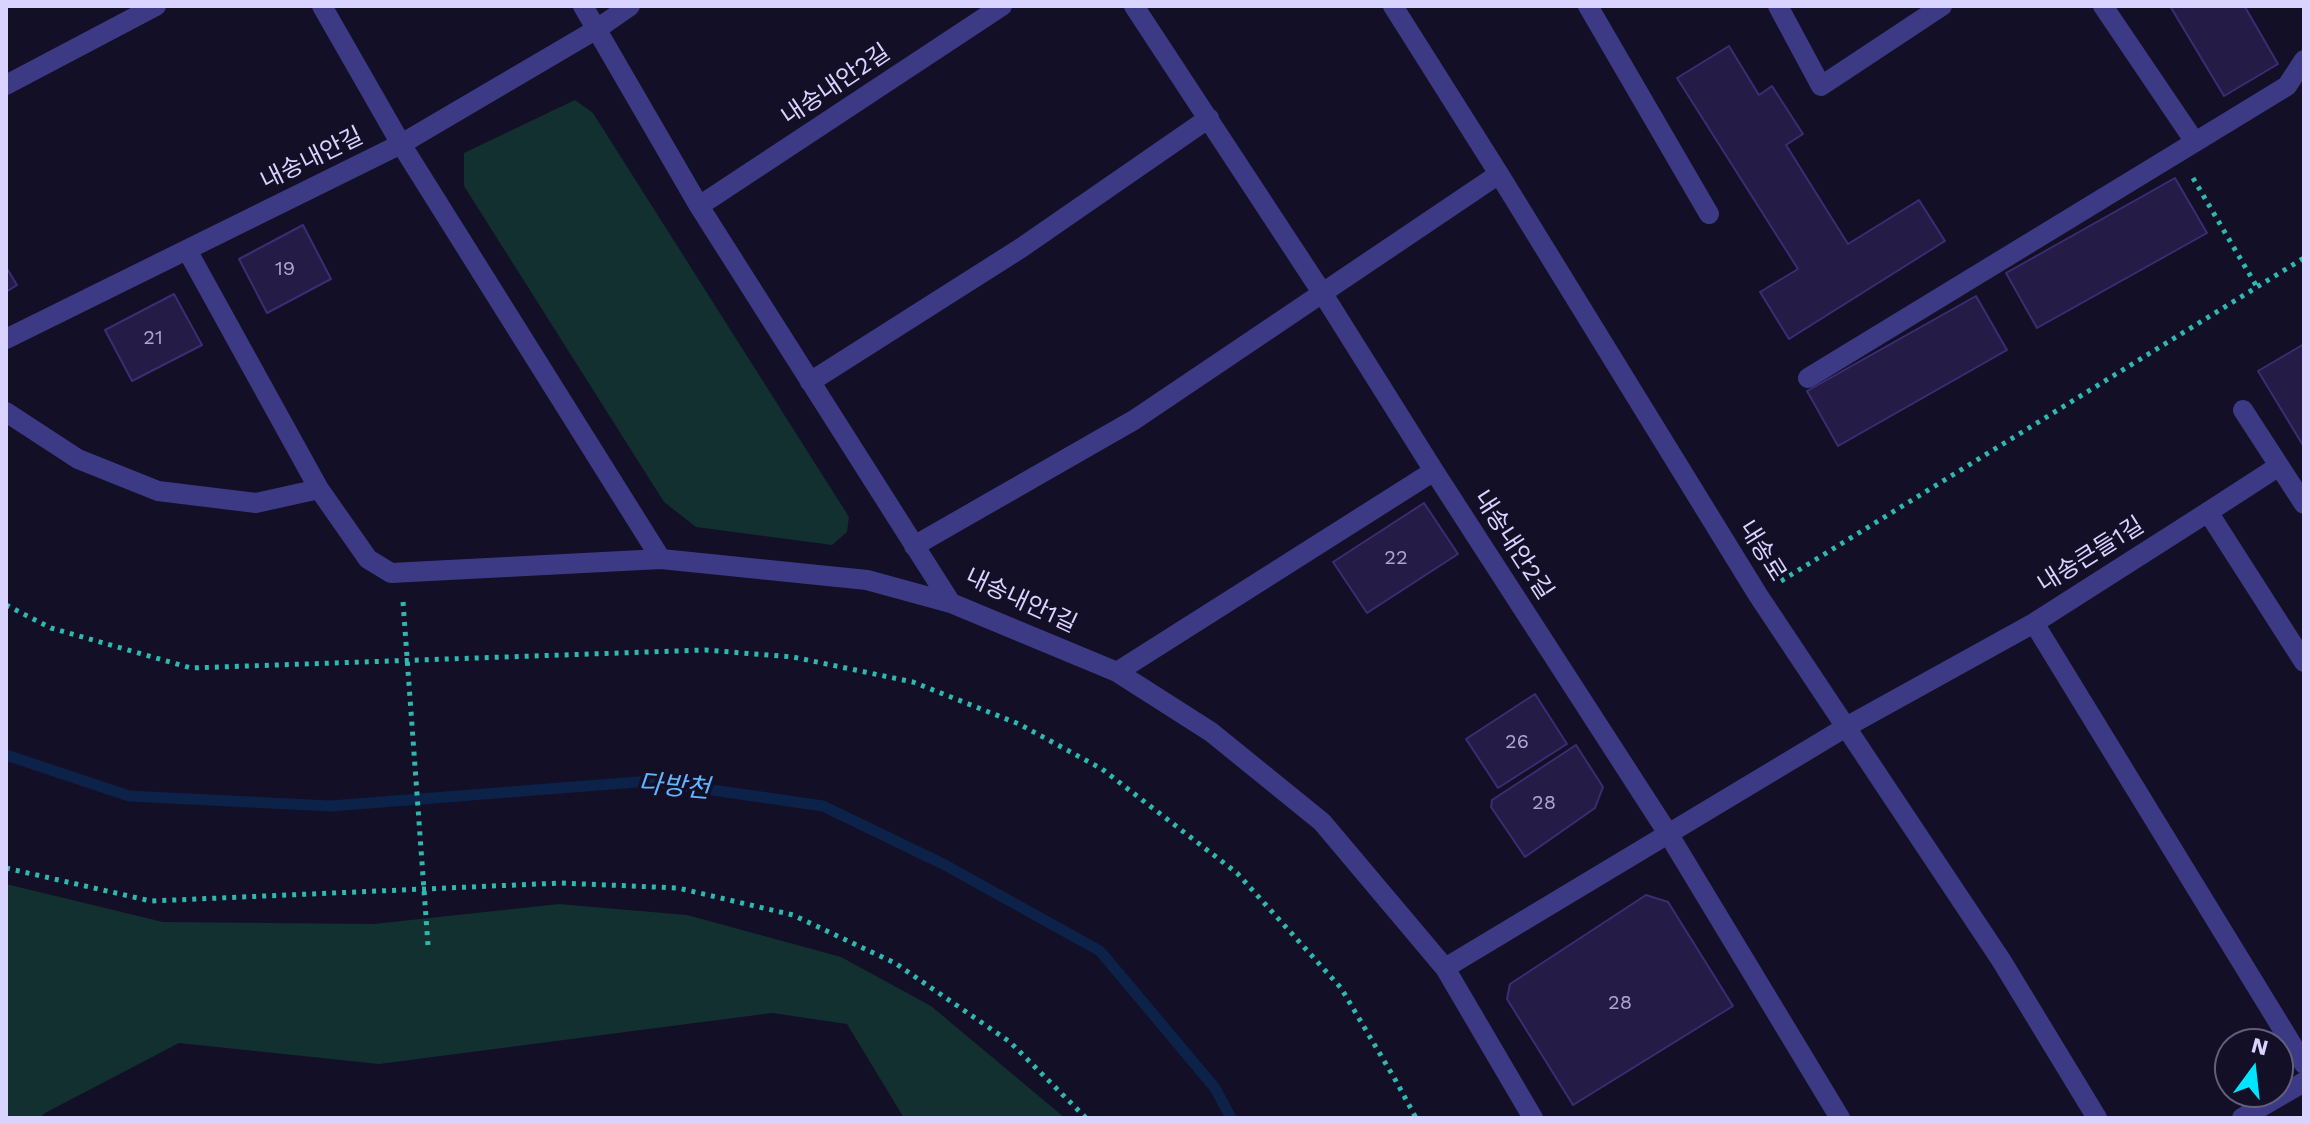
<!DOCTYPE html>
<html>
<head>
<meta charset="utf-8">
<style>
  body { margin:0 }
  #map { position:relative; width:2310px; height:1124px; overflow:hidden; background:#130f26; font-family:"Work Sans",sans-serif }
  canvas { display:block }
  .frame { position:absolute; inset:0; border:8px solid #d9d4ff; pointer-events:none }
  .north { position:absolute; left:2214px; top:1028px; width:80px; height:80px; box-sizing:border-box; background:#130f26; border:2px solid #625e7d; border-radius:50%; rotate:15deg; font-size:22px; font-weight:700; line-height:32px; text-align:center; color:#d9d4ff }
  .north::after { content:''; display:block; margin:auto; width:28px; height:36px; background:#00e5ff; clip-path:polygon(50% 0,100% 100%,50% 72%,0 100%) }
</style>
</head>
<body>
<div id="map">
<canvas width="2310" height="1124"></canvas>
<div class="frame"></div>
<div class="north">N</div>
</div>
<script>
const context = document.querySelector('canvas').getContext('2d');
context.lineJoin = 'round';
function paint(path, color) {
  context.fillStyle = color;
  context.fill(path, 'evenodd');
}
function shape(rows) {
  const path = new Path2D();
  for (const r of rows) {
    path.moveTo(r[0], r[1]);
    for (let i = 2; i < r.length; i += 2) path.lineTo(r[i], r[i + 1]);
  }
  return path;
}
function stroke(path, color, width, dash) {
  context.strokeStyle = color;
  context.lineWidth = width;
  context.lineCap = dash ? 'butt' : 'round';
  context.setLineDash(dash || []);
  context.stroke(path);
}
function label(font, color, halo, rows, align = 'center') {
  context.font = font + ' "Work Sans","Noto Sans KR",sans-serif';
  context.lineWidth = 7;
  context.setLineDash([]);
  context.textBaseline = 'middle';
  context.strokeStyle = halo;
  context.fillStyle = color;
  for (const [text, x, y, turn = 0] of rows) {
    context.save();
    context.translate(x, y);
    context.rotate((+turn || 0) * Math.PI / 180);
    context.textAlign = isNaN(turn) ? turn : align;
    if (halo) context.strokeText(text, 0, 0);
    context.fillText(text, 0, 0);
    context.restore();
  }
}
paint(shape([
  [575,100,593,113,849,517,847,532,832,545,696,527,664,502,464,186,464,153],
  [6,884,163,922,374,924,559,904,687,915,841,957,931,1006,1065,1118,904,1118,847,1024,772,1013,379,1064,179,1043,45,1113,40,1118,6,1118]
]), '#12302f');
stroke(shape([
  [6,755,129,796,331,806,650,781,823,806,945,865,1100,951,1215,1088,1231,1118]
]), '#0c2248', 11);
const building = shape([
  [2170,6,2247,6,2245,7,2278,64,2224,96,2170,6],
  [1729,46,1759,95,1772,86,1803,134,1786,145,1848,244,1919,200,1945,241,1789,339,1760,292,1798,269,1677,78,1729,46],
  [2175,178,2207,233,2037,328,2006,273,2175,178],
  [303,225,331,279,267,313,239,259,303,225],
  [6,267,17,285,6,292,6,267],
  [174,294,202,345,132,381,105,330,174,294],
  [1976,296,2007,350,1838,446,1807,391,1976,296],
  [2304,344,2304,447,2258,371,2304,344],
  [1424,503,1458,554,1367,613,1333,562,1424,503],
  [1535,694,1567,744,1498,788,1466,739,1535,694],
  [1576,745,1603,787,1595,808,1525,857,1491,807,1492,800,1576,745],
  [1646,895,1668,902,1733,1006,1573,1105,1507,999,1510,984,1646,895]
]);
paint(building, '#241b47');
stroke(building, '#3b2d73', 2);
stroke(shape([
  [2193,178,2257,287],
  [1781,581,2304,258],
  [403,602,428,945],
  [6,605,51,628,191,668,705,650,793,657,913,682,1019,724,1102,769,1237,873,1341,988,1396,1081,1416,1118],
  [6,868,151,901,561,883,678,888,793,915,895,963,1010,1042,1086,1118]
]), '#2fb8b0', 5, [4, 6]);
stroke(shape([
  [1588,6,1709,214],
  [1778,6,1821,86,1942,6],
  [2103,6,2195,142],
  [1808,378,2287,86,2304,60],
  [2243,410,2304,504],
  [2208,512,2279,466]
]), '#3d3a85', 20);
stroke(shape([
  [322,6,401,144,661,559],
  [583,6,699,206,951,603,1117,672,1211,732,1322,822,1445,968,1533,1118],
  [1134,6,1323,294,1434,471,1669,835,1840,1118],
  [1393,6,1499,174,1758,595,2001,960,2097,1118],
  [6,85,156,6],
  [699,206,1002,6],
  [187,250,319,489],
  [6,339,401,144,597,29,630,6],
  [810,382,1021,248,1209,118],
  [6,412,78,459,158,491,256,503,319,489,368,559,391,573,661,559,867,580,951,603],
  [914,546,1134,420,1499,174],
  [2034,623,2304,1064],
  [1117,672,1434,471],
  [1445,968,1846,727,2034,623,2208,512,2304,662],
  [2242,1118,2304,1082]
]), '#3d3a85', 20);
label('20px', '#aca6d1', null, [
  ["19",285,269],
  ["21",153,338],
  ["22",1396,558],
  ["26",1517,742],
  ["28",1544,803],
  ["28",1620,1003]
]);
label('24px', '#d9d4ff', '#130f26', [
  ["내송내안2길",836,85,-34],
  ["내송내안길",312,159,-26],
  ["내송내안2길",1513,545,57],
  ["내송로",1762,551,58],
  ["내송큰들1길",2091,555,-32],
  ["내송내안1길",1021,601,25]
]);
label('italic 26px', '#62b6ff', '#130f26', [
  ["다방천",674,787,5]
]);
</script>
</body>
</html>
